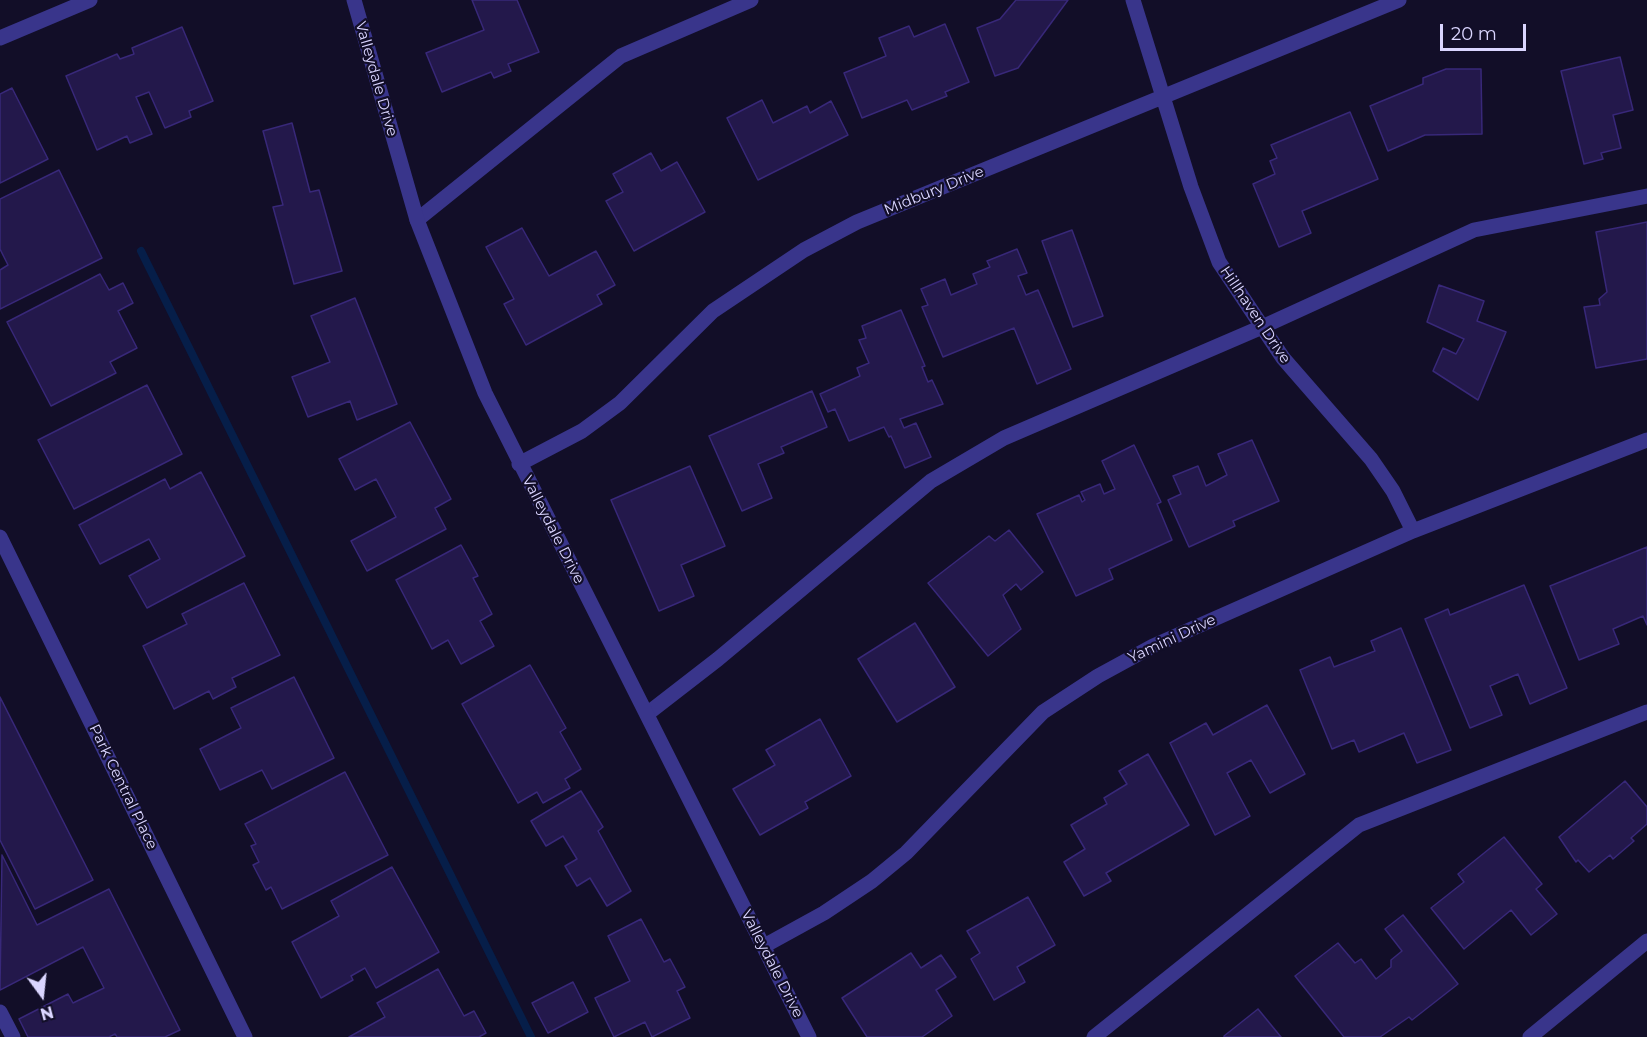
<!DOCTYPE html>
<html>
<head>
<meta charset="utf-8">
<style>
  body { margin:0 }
  #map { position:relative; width:1647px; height:1037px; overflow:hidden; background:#120e28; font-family:Montserrat,sans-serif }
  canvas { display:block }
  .north { position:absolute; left:12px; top:965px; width:60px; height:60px; -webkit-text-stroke:4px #120e28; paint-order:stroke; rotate:165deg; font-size:16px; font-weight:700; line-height:24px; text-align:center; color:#dad5ff }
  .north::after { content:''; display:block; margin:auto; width:21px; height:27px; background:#dad5ff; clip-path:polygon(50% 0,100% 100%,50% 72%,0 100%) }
  .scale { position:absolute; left:1440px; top:24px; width:86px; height:27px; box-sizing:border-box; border:3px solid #dad5ff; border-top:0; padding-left:8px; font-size:18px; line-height:21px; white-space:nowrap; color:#dad5ff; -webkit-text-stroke:4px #120e28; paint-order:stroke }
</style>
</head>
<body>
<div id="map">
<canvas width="1647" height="1037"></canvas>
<div class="north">N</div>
<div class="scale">20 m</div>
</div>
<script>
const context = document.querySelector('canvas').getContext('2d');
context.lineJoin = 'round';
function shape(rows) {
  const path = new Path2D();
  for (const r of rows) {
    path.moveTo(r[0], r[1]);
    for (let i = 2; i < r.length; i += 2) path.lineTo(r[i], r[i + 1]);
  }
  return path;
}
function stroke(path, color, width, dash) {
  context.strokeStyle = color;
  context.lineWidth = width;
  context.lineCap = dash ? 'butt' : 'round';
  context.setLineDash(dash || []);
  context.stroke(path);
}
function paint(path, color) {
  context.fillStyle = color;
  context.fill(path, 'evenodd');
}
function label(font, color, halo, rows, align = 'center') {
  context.font = font + ' Montserrat,sans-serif';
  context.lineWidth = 4.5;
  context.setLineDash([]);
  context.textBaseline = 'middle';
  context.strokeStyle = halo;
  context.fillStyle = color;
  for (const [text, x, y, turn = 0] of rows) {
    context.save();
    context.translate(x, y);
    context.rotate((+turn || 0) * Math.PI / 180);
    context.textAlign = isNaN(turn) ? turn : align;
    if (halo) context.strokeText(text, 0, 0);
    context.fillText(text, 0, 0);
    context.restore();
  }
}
stroke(shape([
  [141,251,531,1037]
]), '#061e49', 8);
const building = shape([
  [472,0,517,0,539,52,508,64,511,71,494,78,491,72,442,92,426,53,484,30,472,0],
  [1016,0,1068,0,1018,68,995,76,977,28,1000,19,1016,0],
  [945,24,969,82,945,92,947,96,912,110,907,100,862,118,844,73,886,56,879,38,909,26,914,37,945,24],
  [182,27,213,101,189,111,191,117,165,128,149,92,136,97,152,134,130,143,127,136,97,150,66,76,117,54,120,59,134,54,132,48,182,27],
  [1620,57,1633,110,1613,115,1621,148,1601,153,1603,159,1584,164,1561,71,1620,57],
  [1446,69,1481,69,1482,134,1425,135,1388,151,1370,106,1423,84,1423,78,1446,69],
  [12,88,48,159,0,183,0,94,12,88],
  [762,100,773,123,807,106,810,113,831,101,848,135,758,180,727,118,762,100],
  [1350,112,1378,179,1302,211,1311,233,1279,247,1253,184,1275,174,1270,161,1277,158,1271,145,1350,112],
  [292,123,310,192,319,190,342,271,294,284,273,207,283,205,263,131,292,123],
  [651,153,661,171,677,162,705,212,634,251,606,201,623,192,613,174,651,153],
  [59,170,102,258,0,309,0,270,8,265,0,249,0,199,59,170],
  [1647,222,1647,359,1596,368,1584,307,1600,305,1599,299,1607,292,1596,232,1647,222],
  [522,228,549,276,596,251,615,285,597,295,602,304,526,345,504,304,514,299,486,247,522,228],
  [1072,230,1103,316,1073,327,1042,241,1072,230],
  [1017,249,1027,273,1018,276,1026,295,1038,290,1071,369,1037,384,1014,328,943,357,922,307,928,305,921,289,945,279,951,295,977,284,973,274,990,267,987,261,1017,249],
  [100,274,109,290,123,283,133,303,118,311,137,348,110,362,116,373,51,406,7,322,100,274],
  [1439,285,1484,301,1477,321,1506,332,1478,400,1433,371,1443,348,1456,354,1464,339,1427,322,1439,285],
  [355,298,397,404,357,420,350,401,308,417,292,377,330,362,311,316,355,298],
  [901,310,925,366,922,367,928,382,932,380,943,404,900,419,904,428,916,423,931,457,905,468,891,436,889,437,884,427,849,441,835,409,828,412,820,394,860,376,857,368,869,363,859,340,866,338,862,326,901,310],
  [147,385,182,454,74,509,38,440,147,385],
  [812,391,827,427,781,447,784,453,758,464,772,498,742,511,709,436,812,391],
  [410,422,451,499,435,508,446,529,367,571,351,541,396,517,376,479,355,490,339,459,410,422],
  [1252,440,1279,501,1233,521,1235,526,1189,547,1168,500,1181,494,1173,476,1198,466,1206,486,1227,475,1218,454,1252,440],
  [1134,445,1161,502,1157,504,1172,540,1109,569,1113,579,1076,596,1037,514,1079,495,1082,502,1085,500,1081,492,1100,484,1104,494,1115,489,1102,461,1134,445],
  [690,466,725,546,681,565,694,596,659,611,611,500,690,466],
  [201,472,245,556,147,608,129,576,160,559,149,539,100,564,79,525,165,479,170,489,201,472],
  [1009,530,1043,572,1021,590,1016,584,1003,595,1021,629,988,656,928,583,989,536,995,541,1009,530],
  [461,545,478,576,473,578,492,614,480,621,494,646,461,664,448,640,432,649,396,580,461,545],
  [1647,547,1647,625,1643,616,1613,629,1619,644,1579,660,1550,586,1647,547],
  [244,583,280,655,232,678,236,687,213,699,209,691,174,709,143,646,187,624,182,614,244,583],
  [1524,585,1567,688,1530,704,1518,674,1490,686,1502,715,1470,728,1425,619,1448,609,1450,615,1524,585],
  [915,623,955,687,897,722,858,659,915,623],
  [1401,628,1451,750,1417,763,1404,733,1359,752,1354,740,1332,749,1300,670,1330,657,1334,667,1375,651,1371,641,1401,628],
  [530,665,566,728,560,732,581,769,565,779,570,788,543,803,537,792,518,803,462,704,530,665],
  [294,677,334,758,272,789,262,770,220,790,200,749,241,728,231,708,294,677],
  [0,697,93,880,35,909,0,840,0,697],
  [1267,705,1305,774,1270,793,1251,760,1227,773,1250,816,1215,835,1170,743,1206,723,1213,735,1267,705],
  [820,719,851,776,805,802,808,808,760,835,733,789,775,765,766,750,820,719],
  [1148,754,1189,825,1106,873,1111,881,1084,896,1064,862,1085,849,1071,825,1107,804,1104,798,1127,784,1119,771,1148,754],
  [345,772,388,855,282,909,271,887,266,890,253,865,259,862,251,846,256,844,245,824,345,772],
  [1625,781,1647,807,1647,824,1631,838,1634,841,1613,859,1610,855,1589,872,1578,860,1576,862,1559,837,1625,781],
  [581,791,603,827,598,831,631,891,607,906,590,878,577,886,565,866,577,859,563,836,546,846,531,821,581,791],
  [1504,837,1542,884,1536,889,1557,914,1531,935,1511,910,1464,949,1431,908,1464,882,1458,874,1504,837],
  [2,855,37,925,109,889,180,1030,165,1037,117,1037,115,1034,109,1037,28,1037,19,1019,68,994,73,1003,104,988,83,947,0,990,2,855],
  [392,867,439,952,376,988,365,968,351,976,353,980,321,998,292,942,339,916,331,901,392,867],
  [1028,897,1055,945,1017,967,1025,982,994,1000,971,959,980,953,967,931,1028,897],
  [1403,915,1458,984,1412,1020,1409,1017,1380,1037,1344,1037,1295,976,1338,943,1355,963,1361,959,1376,979,1391,967,1391,960,1402,951,1385,929,1403,915],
  [641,919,664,962,670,959,685,987,677,991,690,1018,652,1037,645,1022,614,1037,595,998,630,981,608,936,641,919],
  [911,953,921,968,941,955,956,977,936,990,952,1016,922,1037,867,1037,842,998,911,953],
  [438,969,464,1016,474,1011,486,1033,479,1037,349,1037,385,1017,377,1003,438,969],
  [573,982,588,1012,548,1033,532,1003,573,982],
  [1258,1009,1281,1037,1224,1037,1224,1036,1258,1009]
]);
paint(building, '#23184b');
stroke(building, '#382879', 1.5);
stroke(shape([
  [417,220,621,56,751,0],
  [647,714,718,659,931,481,1004,438,1262,327,1474,230,1647,196],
  [0,1012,13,1037],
  [1094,1037,1359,825,1647,712]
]), '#39358b', 15);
stroke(shape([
  [354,0,417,220,485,393,809,1037],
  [1133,0,1191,187,1219,262,1283,358,1371,459,1393,491,1413,531],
  [519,464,582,431,620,403,713,311,804,250,857,222,1399,0],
  [0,537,245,1037],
  [764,946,824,913,872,881,906,853,1043,712,1098,676,1153,646,1413,531,1647,440],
  [1530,1037,1647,941]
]), '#39358b', 15);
stroke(shape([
  [0,38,90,0]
]), '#39358b', 15);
label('15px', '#dad5ff', '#120e28', [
  ["Valleydale Drive",376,79,74],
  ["Midbury Drive",934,191,-22],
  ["Hillhaven Drive",1255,315,56],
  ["Valleydale Drive",553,530,63],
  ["Yamini Drive",1172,639,-25],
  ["Park Central Place",123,787,64],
  ["Valleydale Drive",772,964,63]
]);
</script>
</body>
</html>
